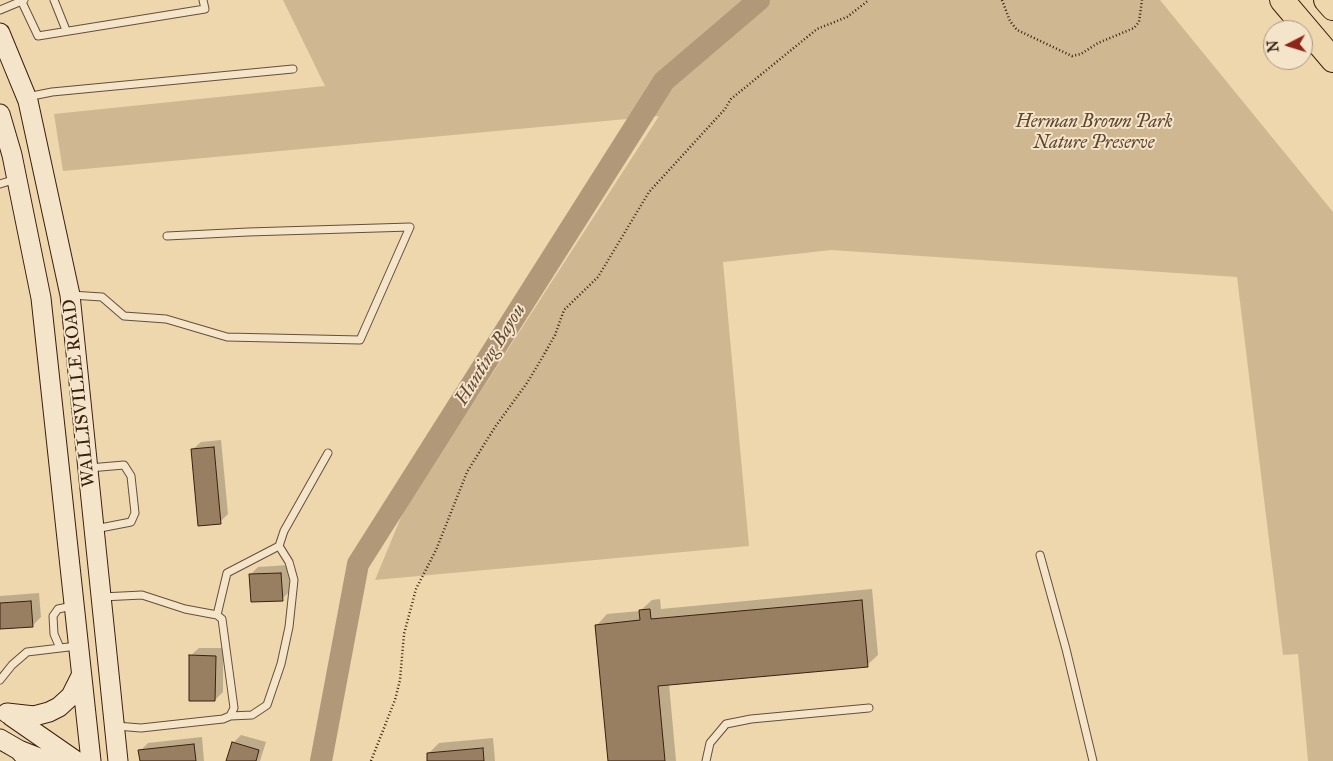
<!DOCTYPE html>
<html>
<head>
<meta charset="utf-8">
<style>
  body { margin:0 }
  #map { position:relative; width:1333px; height:761px; overflow:hidden; background:#eed6ad; font-family:"IM FELL Great Primer",serif }
  canvas { display:block }
  .north { position:absolute; left:1263px; top:20px; width:50px; height:50px; box-sizing:border-box; background:#f4e4ca; border:1px solid #aa9680; border-radius:50%; rotate:265deg; font-size:14px; font-weight:700; line-height:20px; text-align:center; color:#3a2011 }
  .north::after { content:''; display:block; margin:auto; width:18px; height:22px; background:#8f2418; clip-path:polygon(50% 0,100% 100%,50% 72%,0 100%) }
</style>
</head>
<body>
<div id="map">
<canvas width="1333" height="761"></canvas>
<div class="north">N</div>
</div>
<script>
const context = document.querySelector('canvas').getContext('2d');
context.lineJoin = 'round';
function paint(path, color) {
  context.fillStyle = color;
  context.fill(path, 'evenodd');
}
function shape(rows) {
  const path = new Path2D();
  for (const r of rows) {
    path.moveTo(r[0], r[1]);
    for (let i = 2; i < r.length; i += 2) path.lineTo(r[i], r[i + 1]);
  }
  return path;
}
function stroke(path, color, width, dash) {
  context.strokeStyle = color;
  context.lineWidth = width;
  context.lineCap = dash ? 'butt' : 'round';
  context.setLineDash(dash || []);
  context.stroke(path);
}
function label(font, color, halo, rows, align = 'center') {
  context.font = font + ' "IM FELL Great Primer",serif';
  context.lineWidth = 4;
  context.setLineDash([]);
  context.textBaseline = 'middle';
  context.strokeStyle = halo;
  context.fillStyle = color;
  for (const [text, x, y, turn = 0] of rows) {
    context.save();
    context.translate(x, y);
    context.rotate((+turn || 0) * Math.PI / 180);
    context.textAlign = isNaN(turn) ? turn : align;
    if (halo) context.strokeText(text, 0, 0);
    context.fillText(text, 0, 0);
    context.restore();
  }
}
paint(shape([
  [283,0,1160,0,1333,212,1333,761,1308,761,1298,654,1283,655,1237,277,831,250,723,262,749,546,375,580,404,510,659,116,63,171,54,114,325,86]
]), '#cfb792');
paint(shape([
  [221,440,228,514,220,522,192,450,201,442],
  [289,565,290,591,282,599,250,575,258,567],
  [872,589,878,655,867,665,669,684,676,761,609,761,597,625,607,614,640,611,652,600,660,599,661,609],
  [39,593,41,617,33,625,0,628,0,596],
  [199,648,223,648,223,692,215,700,190,656],
  [241,735,266,742,260,761,227,761,233,743],
  [202,737,204,761,141,761,140,751,148,743],
  [493,738,495,761,429,761,428,754,439,743]
]), '#0003');
stroke(shape([
  [321,761,358,564,664,81,759,0]
]), '#b19878', 22);
const building = shape([
  [214,447,221,524,198,526,191,449,214,447],
  [281,573,283,601,251,602,249,574,281,573],
  [862,600,868,667,658,686,665,761,608,761,595,625,640,620,639,610,650,609,651,619,862,600],
  [31,601,33,627,0,629,0,603,31,601],
  [189,655,216,656,215,701,189,701,189,655],
  [232,742,259,750,256,761,226,761,232,742],
  [194,744,196,761,140,761,138,750,194,744],
  [483,748,484,761,427,761,427,753,483,748]
]);
paint(building, '#987f62');
stroke(building, '#3a2011', 1);
const service = shape([
  [21,0,38,36,205,9,203,0],
  [54,0,66,30],
  [0,10,24,0],
  [27,97,52,92,293,69],
  [0,184,16,179],
  [71,295,102,297,124,316,166,319,227,337,360,340,410,227,248,232,167,236],
  [89,468,124,465,131,476,135,513,131,522,95,529],
  [1040,555,1066,649,1093,761],
  [102,597,142,595,185,609,217,615,222,619,234,708,230,716,223,719,141,728,116,726],
  [217,615,227,573,279,546],
  [60,648,54,634,53,616,58,609,73,606],
  [0,680,12,665,27,652,77,646],
  [230,716,252,715,267,705,281,664,289,627,294,580,289,562,279,546,284,531,328,453],
  [706,761,710,743,726,724,751,719,869,708]
]);
const secondary = shape([
  [0,33,28,101,70,295,118,761],
  [0,114,12,155,41,298,91,761],
  [7,713,34,716,49,712,59,707,71,696,81,676],
  [11,716,76,761],
  [0,739,19,750,27,759],
  [19,750,42,759,55,761]
]);
const motorway = shape([
  [1282,0,1333,60],
  [1326,0,1333,8]
]);
stroke(service, '#674e38', 9);
stroke(secondary, '#3a2011', 21);
stroke(motorway, '#3a2011', 26);
stroke(shape([
  [1002,0,1010,21,1017,30,1072,56,1081,54,1098,43,1134,28,1139,22,1142,0],
  [371,761,395,700,400,680,404,634,416,589,436,550,467,472,495,427,527,383,542,358,555,335,564,310,598,277,649,192,725,109,731,99,817,29,847,17,869,0]
]), '#3a2011', 2.5, [1, 2.5]);
stroke(service, '#f4e4ca', 7);
stroke(secondary, '#f4e4ca', 19);
stroke(motorway, '#eed6ad', 24);
label('italic 18px', '#5f4631', '#f4e4ca', [
  ["Herman Brown Park",1094,123],
  ["Nature Preserve",1094,144]
]);
label('18px', '#3a2011', '#f4e4ca', [
  ["WALLISVILLE ROAD",80,393,-96]
]);
label('italic 19px', '#644a35', '#f4e4ca', [
  ["Hunting Bayou",491,355,-58]
]);
</script>
</body>
</html>
